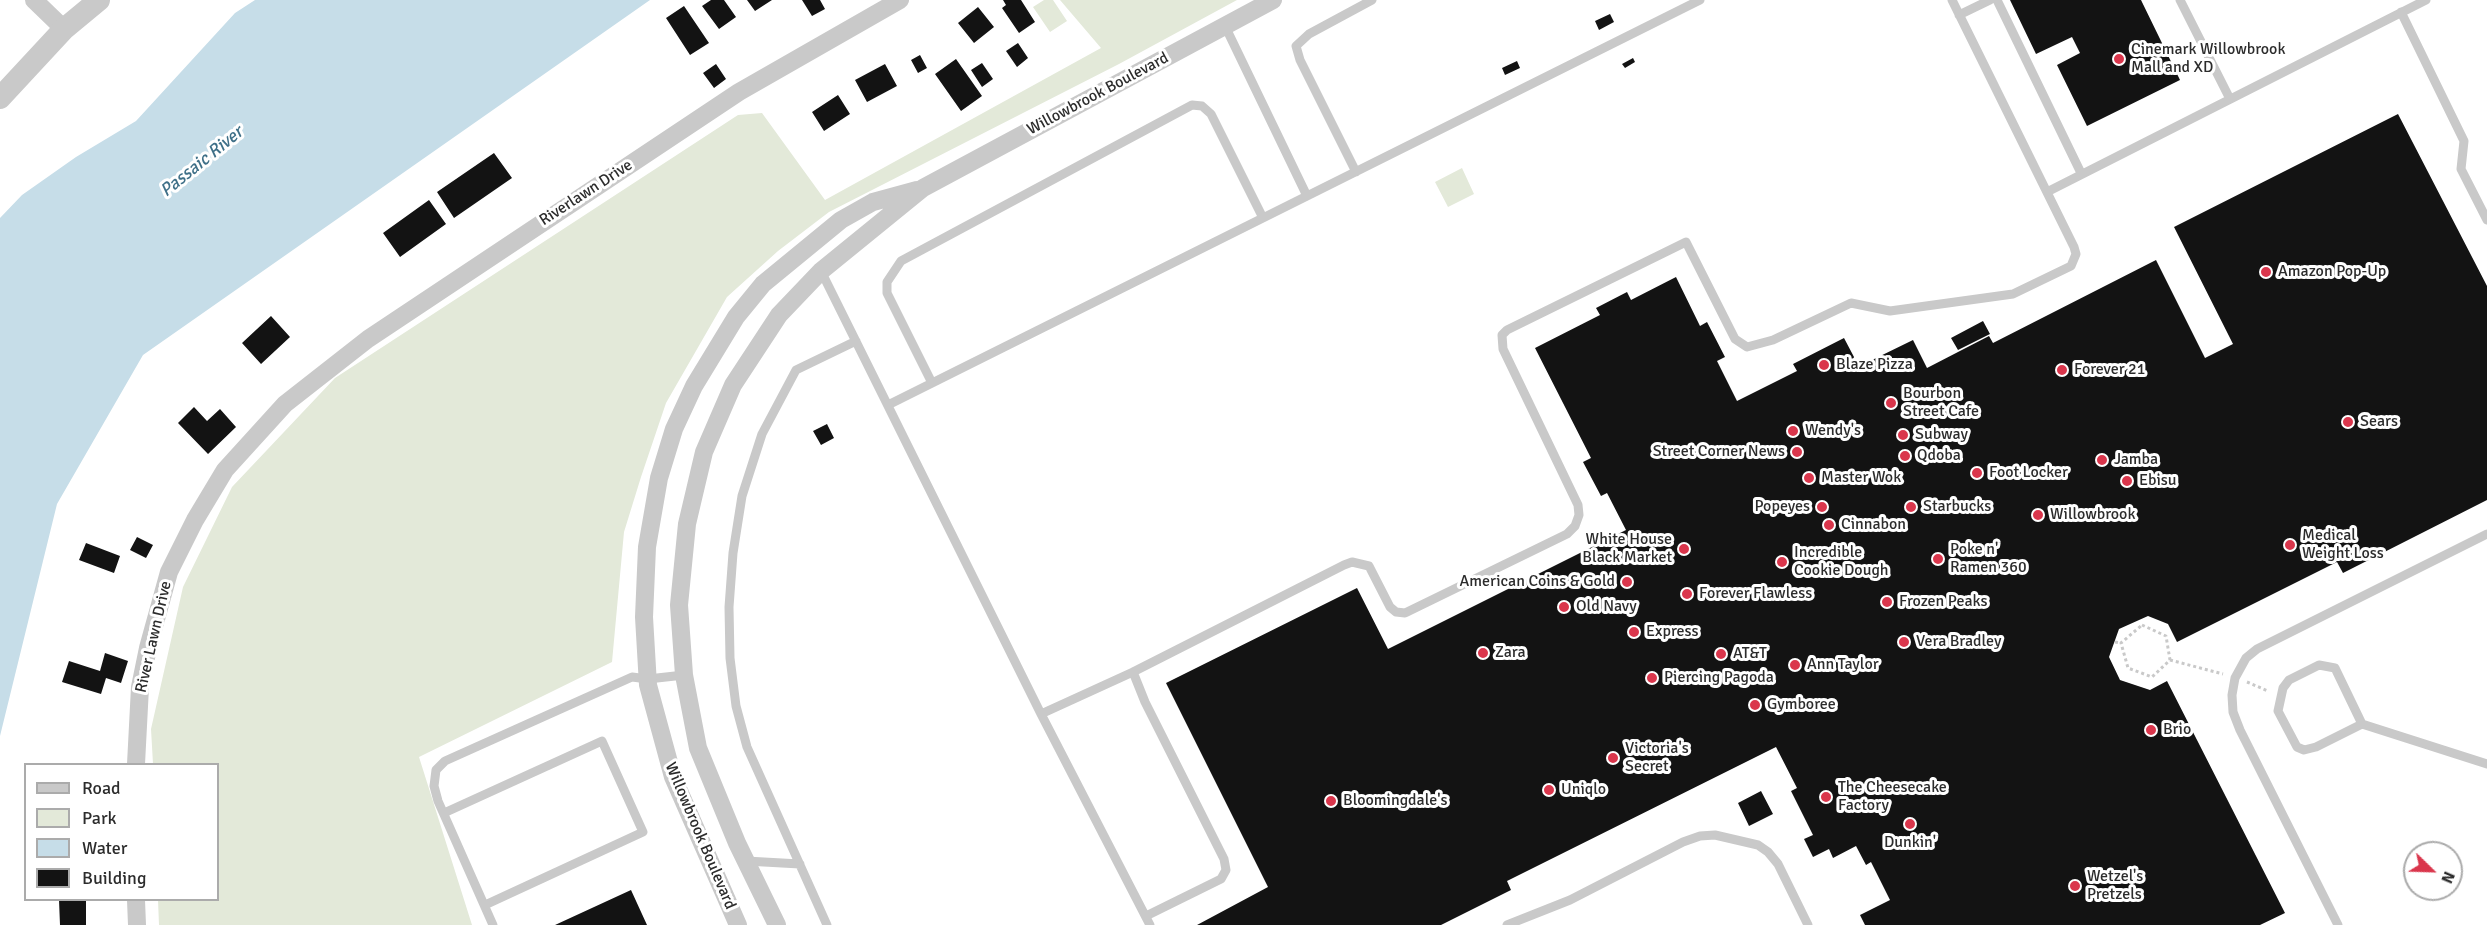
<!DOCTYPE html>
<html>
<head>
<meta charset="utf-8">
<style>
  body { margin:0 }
  #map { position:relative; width:2487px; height:925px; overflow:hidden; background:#fff; font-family:Signika,sans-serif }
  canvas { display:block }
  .legend { position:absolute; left:24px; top:763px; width:195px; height:138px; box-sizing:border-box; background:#fff; border:2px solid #ababab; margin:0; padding:8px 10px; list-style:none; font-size:18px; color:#2c2c2c }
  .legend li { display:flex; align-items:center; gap:12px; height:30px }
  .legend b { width:30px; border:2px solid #ababab }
  .north { position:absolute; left:2403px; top:841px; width:60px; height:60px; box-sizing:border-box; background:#fff; border:2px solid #ababab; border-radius:50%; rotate:113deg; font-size:16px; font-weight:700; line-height:24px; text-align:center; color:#2c2c2c }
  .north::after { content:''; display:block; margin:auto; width:21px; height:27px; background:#da364c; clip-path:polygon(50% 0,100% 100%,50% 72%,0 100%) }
</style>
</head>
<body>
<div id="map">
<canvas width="2487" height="925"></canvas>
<ul class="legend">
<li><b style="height:8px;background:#c9c9c9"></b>Road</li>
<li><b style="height:16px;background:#e3e9d9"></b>Park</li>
<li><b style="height:16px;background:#c6dde8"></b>Water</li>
<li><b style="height:16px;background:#131313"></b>Building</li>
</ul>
<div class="north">N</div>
</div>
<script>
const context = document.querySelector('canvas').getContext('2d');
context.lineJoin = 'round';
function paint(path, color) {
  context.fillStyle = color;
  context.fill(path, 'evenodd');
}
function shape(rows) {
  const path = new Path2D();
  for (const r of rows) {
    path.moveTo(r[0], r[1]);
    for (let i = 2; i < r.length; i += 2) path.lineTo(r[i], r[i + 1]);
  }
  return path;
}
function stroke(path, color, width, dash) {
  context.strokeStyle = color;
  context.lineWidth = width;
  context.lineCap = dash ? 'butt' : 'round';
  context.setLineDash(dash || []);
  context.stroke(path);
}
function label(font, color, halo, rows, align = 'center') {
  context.font = font + ' Signika,sans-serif';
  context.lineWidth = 6;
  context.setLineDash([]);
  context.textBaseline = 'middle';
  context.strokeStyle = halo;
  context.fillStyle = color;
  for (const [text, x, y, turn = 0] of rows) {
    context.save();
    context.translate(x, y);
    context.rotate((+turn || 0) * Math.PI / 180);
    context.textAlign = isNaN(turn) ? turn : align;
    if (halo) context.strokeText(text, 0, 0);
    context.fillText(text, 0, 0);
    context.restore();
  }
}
paint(shape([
  [1044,0,1053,0,1067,21,1050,32,1033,7],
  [1060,0,1237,0,1119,64,829,212,778,251,727,297,666,403,641,477,624,532,612,662,419,757,472,925,159,925,158,900,218,900,218,764,153,764,151,729,183,587,232,487,335,378,738,115,762,113,825,200,1101,48],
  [1462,168,1474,194,1448,207,1435,182]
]), '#e3e9d9');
paint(shape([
  [255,0,650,0,143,355,57,504,0,736,0,218,22,195,76,157,136,121,235,13]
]), '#c6dde8');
paint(shape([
  [711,0,724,0,736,17,719,29,702,6],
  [747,0,772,0,755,11],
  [802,0,820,0,825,9,812,16],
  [1003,0,1021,0,1035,22,1019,33,1002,8,1006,5],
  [2010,0,2141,0,2180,80,2087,126,2057,65,2080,53,2072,37,2036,54],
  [684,6,709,43,690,55,666,18],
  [978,7,994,27,974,43,958,23],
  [1610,14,1614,22,1599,30,1595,21],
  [1018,43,1028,58,1017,67,1006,51],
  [920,55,927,68,918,73,911,60],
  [1633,58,1635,62,1625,68,1622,64],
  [956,59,982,96,961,111,935,74],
  [1517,61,1520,68,1505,75,1502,68],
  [982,63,993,79,982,87,971,70],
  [716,64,726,79,714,88,703,73],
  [885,64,897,86,867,102,855,80],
  [838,95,850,114,824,131,812,112],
  [2398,114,2487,286,2487,500,2343,573,2337,562,2177,642,2168,624,2148,616,2119,629,2109,657,2120,680,2150,690,2167,681,2285,913,2260,925,1865,925,1860,915,1890,900,1871,862,1866,865,1856,846,1833,858,1829,849,1813,857,1804,839,1813,835,1791,791,1797,788,1776,747,1507,881,1511,890,1441,925,1197,925,1268,887,1166,683,1357,588,1388,649,1626,530,1607,493,1601,496,1583,462,1591,458,1535,348,1600,315,1596,308,1627,292,1631,300,1676,277,1700,326,1707,322,1725,357,1717,361,1737,401,1797,371,1793,364,1844,338,1854,357,1851,364,1865,370,1868,362,1913,340,1927,368,1989,336,1993,343,2156,260,2205,358,2233,344,2174,227],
  [494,153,512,178,454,218,437,192],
  [429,200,446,224,400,257,383,233],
  [271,316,290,337,261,364,242,343],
  [1983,321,1990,334,1958,350,1951,338],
  [194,407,207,421,220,409,236,427,208,454,178,423],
  [827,424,834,438,821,445,813,431],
  [137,537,153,545,146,558,130,550],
  [86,543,120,556,114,573,79,560],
  [105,653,128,661,121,683,106,678,101,694,62,682,69,661,100,671],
  [1761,791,1773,814,1749,826,1738,803],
  [631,890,647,925,555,925],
  [59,900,86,900,86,925,60,925]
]), '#131313');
stroke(shape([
  [2142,625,2166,636,2170,660,2152,677,2128,668,2121,643,2142,625],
  [2115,642,2121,643],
  [2170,660,2223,674],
  [2247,682,2268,691]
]), '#c9c9c9', 3, [3, 3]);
stroke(shape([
  [1997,0,2081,173],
  [2180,0,2230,99],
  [2401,12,2464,141,2461,169,2487,220],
  [1959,15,1990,0],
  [1225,26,1307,196],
  [1356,172,1300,60,1296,46,1309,34,1372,0],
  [2047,192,2426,0],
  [821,271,1041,714,1150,925],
  [932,383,887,293,887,282,901,261,1192,105,1202,106,1211,114,1263,218],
  [888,405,1700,0],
  [1133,672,1145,702,1224,859,1226,870,1221,879,1146,916],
  [1041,714,1133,672,1344,565,1352,562,1369,566,1390,607,1396,612,1405,613,1567,534,1575,526,1579,515,1578,505,1503,349,1502,335,1507,330,1686,242,1735,339,1747,347,1773,340,1851,303,1890,311,2013,294,2071,266,2076,254,2074,247,1952,0],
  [2362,724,2335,668,2319,665,2289,680,2283,688,2278,711,2297,747,2304,750,2316,747,2362,724,2487,764],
  [444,813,602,741,643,832,485,905],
  [746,861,800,864],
  [493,925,438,801,434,786,436,770,445,761,632,677,648,679,684,675],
  [827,925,747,747,736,706,730,658,729,607,733,553,742,496,762,434,796,370,856,341],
  [1507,925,1570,900,1683,842,1700,836,1715,835,1758,845,1768,852,1778,864,1808,925],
  [2338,925,2240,730,2233,712,2232,695,2235,678,2246,658,2257,649,2487,534]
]), '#c9c9c9', 9);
stroke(shape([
  [34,0,64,29],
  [136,764,140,687,148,648,169,572,195,520,225,470,285,404,368,339,739,92,900,0],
  [136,900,137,925],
  [738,925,673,777,648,685,644,617,647,547,659,478,674,429,694,386,736,317,763,284,841,220,873,202,917,190],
  [777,925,737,843,698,748,684,675,679,605,687,524,704,452,733,385,779,315,821,271,923,188,1273,0]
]), '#c9c9c9', 18);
stroke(shape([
  [0,98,64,29,99,0]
]), '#c9c9c9', 22);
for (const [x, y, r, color] of [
  [2119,59,6,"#da364c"],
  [2266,272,6,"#da364c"],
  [1824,365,6,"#da364c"],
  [2062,370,6,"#da364c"],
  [1891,403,6,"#da364c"],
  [2348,422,6,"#da364c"],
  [1793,431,6,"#da364c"],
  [1903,435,6,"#da364c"],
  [1797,452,6,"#da364c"],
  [1905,456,6,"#da364c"],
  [2102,460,6,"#da364c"],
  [1977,473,6,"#da364c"],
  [1809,478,6,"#da364c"],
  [2127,481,6,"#da364c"],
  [1822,507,6,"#da364c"],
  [1911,507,6,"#da364c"],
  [2038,515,6,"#da364c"],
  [1829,525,6,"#da364c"],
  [2290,545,6,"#da364c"],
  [1684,549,6,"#da364c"],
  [1938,559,6,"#da364c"],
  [1782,562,6,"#da364c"],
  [1627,582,6,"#da364c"],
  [1687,594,6,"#da364c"],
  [1887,602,6,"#da364c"],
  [1564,607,6,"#da364c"],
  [1634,632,6,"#da364c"],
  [1904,642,6,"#da364c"],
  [1483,653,6,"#da364c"],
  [1721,654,6,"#da364c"],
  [1795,665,6,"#da364c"],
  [1652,678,6,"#da364c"],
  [1755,705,6,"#da364c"],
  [2151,730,6,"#da364c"],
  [1613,758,6,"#da364c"],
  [1549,790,6,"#da364c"],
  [1826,797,6,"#da364c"],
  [1331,801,6,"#da364c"],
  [1910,824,6,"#da364c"],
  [2075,886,6,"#da364c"]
]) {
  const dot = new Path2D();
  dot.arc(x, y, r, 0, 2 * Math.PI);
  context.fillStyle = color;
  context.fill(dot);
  stroke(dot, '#fff', 2);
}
label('16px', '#2c2c2c', '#fff', [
  ["Cinemark Willowbrook",2131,50],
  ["Mall and XD",2131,68],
  ["Amazon Pop-Up",2278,272],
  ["Blaze Pizza",1836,365],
  ["Forever 21",2074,370],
  ["Bourbon",1903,394],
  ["Street Cafe",1903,412],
  ["Sears",2360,422],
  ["Wendy's",1805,431],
  ["Subway",1915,435],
  ["Street Corner News",1785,452,"right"],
  ["Qdoba",1917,456],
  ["Jamba",2114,460],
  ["Foot Locker",1989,473],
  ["Master Wok",1821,478],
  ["Ebisu",2139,481],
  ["Popeyes",1810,507,"right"],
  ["Starbucks",1923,507],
  ["Willowbrook",2050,515],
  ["Cinnabon",1841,525],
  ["Medical",2302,536],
  ["Weight Loss",2302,554],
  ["White House",1672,540,"right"],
  ["Black Market",1672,558,"right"],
  ["Poke n'",1950,550],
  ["Ramen 360",1950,568],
  ["Incredible",1794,553],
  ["Cookie Dough",1794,571],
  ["American Coins & Gold",1615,582,"right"],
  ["Forever Flawless",1699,594],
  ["Frozen Peaks",1899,602],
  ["Old Navy",1576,607],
  ["Express",1646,632],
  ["Vera Bradley",1916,642],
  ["Zara",1495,653],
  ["AT&T",1733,654],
  ["Ann Taylor",1807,665],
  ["Piercing Pagoda",1664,678],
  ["Gymboree",1767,705],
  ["Brio",2163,730],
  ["Victoria's",1625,749],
  ["Secret",1625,767],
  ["The Cheesecake",1838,788],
  ["Factory",1838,806],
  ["Uniqlo",1561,790],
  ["Bloomingdale's",1343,801],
  ["Dunkin'",1910,843,"center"],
  ["Wetzel's",2087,877],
  ["Pretzels",2087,895]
], 'left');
label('16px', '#2c2c2c', '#fff', [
  ["Willowbrook Boulevard",1098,94,-28],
  ["Riverlawn Drive",586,193,-33],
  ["River Lawn Drive",154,637,-77],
  ["Willowbrook Boulevard",700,836,67]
]);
label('italic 18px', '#3f7088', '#fff', [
  ["Passaic River",202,162,-39]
]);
</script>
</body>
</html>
